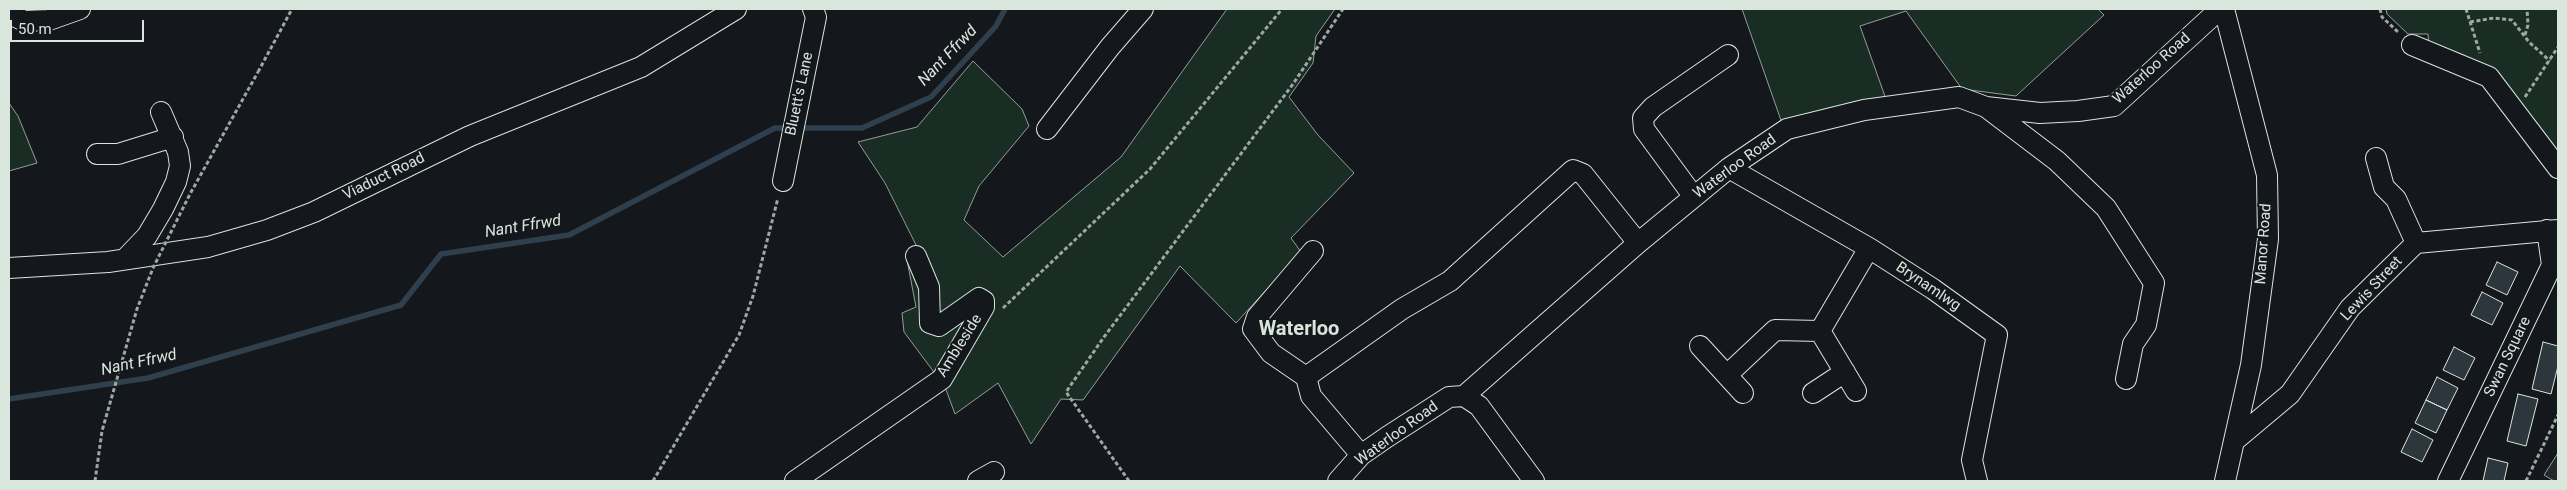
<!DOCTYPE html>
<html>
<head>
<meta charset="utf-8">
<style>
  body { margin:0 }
  #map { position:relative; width:2567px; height:490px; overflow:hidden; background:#14181c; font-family:Roboto,sans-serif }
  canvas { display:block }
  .frame { position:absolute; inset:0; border:10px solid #d8e6dc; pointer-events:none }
  .scale { position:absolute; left:10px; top:20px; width:134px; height:22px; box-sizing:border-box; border:2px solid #d8e6dc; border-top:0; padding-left:6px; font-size:15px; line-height:18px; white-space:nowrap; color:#d8e6dc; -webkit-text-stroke:4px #14181c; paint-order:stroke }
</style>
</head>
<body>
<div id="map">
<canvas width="2567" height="490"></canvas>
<div class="frame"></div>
<div class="scale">50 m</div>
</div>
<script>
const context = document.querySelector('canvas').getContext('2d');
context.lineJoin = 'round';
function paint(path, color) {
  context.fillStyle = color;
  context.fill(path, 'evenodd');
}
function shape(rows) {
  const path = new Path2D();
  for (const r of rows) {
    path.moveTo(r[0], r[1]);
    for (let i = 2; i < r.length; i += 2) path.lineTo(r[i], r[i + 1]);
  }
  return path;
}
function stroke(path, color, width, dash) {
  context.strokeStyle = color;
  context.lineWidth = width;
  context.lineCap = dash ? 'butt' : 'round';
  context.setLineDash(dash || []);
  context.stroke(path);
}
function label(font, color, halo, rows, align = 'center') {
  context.font = font + ' Roboto,sans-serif';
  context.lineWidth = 4;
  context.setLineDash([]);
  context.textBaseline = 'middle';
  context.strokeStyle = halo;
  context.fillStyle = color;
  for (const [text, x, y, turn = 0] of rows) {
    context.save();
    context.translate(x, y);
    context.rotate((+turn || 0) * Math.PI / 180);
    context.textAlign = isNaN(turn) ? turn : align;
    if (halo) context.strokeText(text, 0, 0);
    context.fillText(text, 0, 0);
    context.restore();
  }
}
const green = shape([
  [1227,9,1335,9,1316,36,1313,63,1289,97,1318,135,1354,173,1291,238,1301,252,1236,323,1180,266,1083,400,1061,399,1031,444,998,383,955,414,945,387,904,332,902,313,916,307,907,260,916,245,885,183,858,142,917,127,973,61,1022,109,1029,126,979,186,964,220,1003,257,1121,157,1227,9],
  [1742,9,2098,9,2104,15,2016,96,1962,89,1906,11,1860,26,1887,102,1783,126,1742,9],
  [2386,9,2558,9,2558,156,2513,97,2429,47,2428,34,2408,34,2387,14,2386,9],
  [9,103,18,116,37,163,9,171,9,103]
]);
paint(green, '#1a2d24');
stroke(green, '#939e99', 1);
const parking = shape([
  [2558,453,2558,481,2554,481,2544,475,2558,453]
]);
paint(parking, '#24282b');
stroke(parking, '#939e99', 1);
stroke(shape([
  [9,399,148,378,401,305,441,254,569,235,775,128,862,128,931,97,996,26,1005,9]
]), '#2f3f4d', 5.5);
const building = shape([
  [2497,262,2518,272,2507,295,2486,285,2497,262],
  [2482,292,2503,303,2492,325,2471,315,2482,292],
  [2543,342,2558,346,2558,366,2551,394,2532,389,2543,342],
  [2454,347,2475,358,2464,380,2443,370,2454,347],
  [2437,377,2458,388,2447,410,2426,400,2437,377],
  [2518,394,2538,399,2526,446,2507,441,2518,394],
  [2426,400,2447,410,2436,433,2415,423,2426,400],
  [2412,429,2433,440,2422,462,2401,452,2412,429],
  [2488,458,2508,463,2504,481,2483,481,2488,458]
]);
paint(building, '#2c363c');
stroke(building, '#d8e6dc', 1);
const minor = shape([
  [9,9,12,15,24,21,49,20,80,9],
  [2224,9,2267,175,2268,239,2251,365,2225,481],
  [2412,45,2489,77,2558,168],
  [1986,107,2057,161,2106,208,2154,283,2146,325,2133,344,2126,379],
  [1047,129,1110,47,1143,9],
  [97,154,118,154,173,137],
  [2376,158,2384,187,2396,199,2416,243],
  [1729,168,1869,248,1933,289,1997,335,1972,460,1977,481],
  [783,181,816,17,813,9],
  [1694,197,1644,129,1643,118,1653,107,1728,55],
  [125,259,147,236,163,209,176,182,180,166,178,152,161,112],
  [9,268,108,262,208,247,267,230,314,212,470,136,641,67,736,9],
  [1820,331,1869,248],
  [1820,331,1856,391],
  [1700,346,1743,393],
  [1727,375,1775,330,1820,331],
  [1306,377,1271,353,1253,329,1257,317,1313,251],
  [1813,393,1845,372],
  [1464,396,1479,406,1534,481],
  [2234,441,2290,394,2350,308,2416,243,2558,230],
  [1361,455,1311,396,1306,377,1402,309,1450,281,1573,170,1583,174,1638,243],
  [795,481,942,379,984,307,984,301,979,298,939,326,930,323,929,287,916,256],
  [978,481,994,472],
  [1338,481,1361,455,1387,437,1449,397,1464,396,1638,243,1729,168,1787,129,1864,110,1959,97,1986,107,2040,113,2078,111,2114,106,2220,9],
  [2448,481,2552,265,2547,230]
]);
stroke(minor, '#d8e6dc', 22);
stroke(shape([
  [2380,9,2382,17,2399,33],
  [2466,9,2480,53],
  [2470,22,2494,18,2512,20,2529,42,2550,61],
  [2525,35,2528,25,2527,9],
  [258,72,292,9],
  [2525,97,2558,47],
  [1003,308,1150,169,1282,9],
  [653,481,739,335,753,296,778,198],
  [1129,481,1066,392,1104,337,1293,84,1343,9],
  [2526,481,2558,415]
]), '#9da8a2', 3, [4, 2.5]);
stroke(minor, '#14181c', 20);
stroke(shape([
  [95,481,102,431,137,309,153,268,190,194,258,72]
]), '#9da8a2', 3, [4, 2.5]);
label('15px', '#d8e6dc', '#14181c', [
  ["Waterloo Road",2152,69,-42],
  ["Bluett's Lane",800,94,-78],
  ["Waterloo Road",1735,167,-36],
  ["Viaduct Road",384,177,-26],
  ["Manor Road",2264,244,-86],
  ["Brynamlwg",1928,287,34],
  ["Lewis Street",2372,289,-47],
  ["Ambleside",960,346,-58],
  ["Swan Square",2508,357,-64],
  ["Waterloo Road",1397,434,-36]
]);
label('italic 16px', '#d8e6dc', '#14181c', [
  ["Nant Ffrwd",948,56,-46],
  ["Nant Ffrwd",523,227,-9],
  ["Nant Ffrwd",139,363,-12]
]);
label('bold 20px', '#d8e6dc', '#14181c', [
  ["Waterloo",1299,330]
]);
</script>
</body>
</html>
